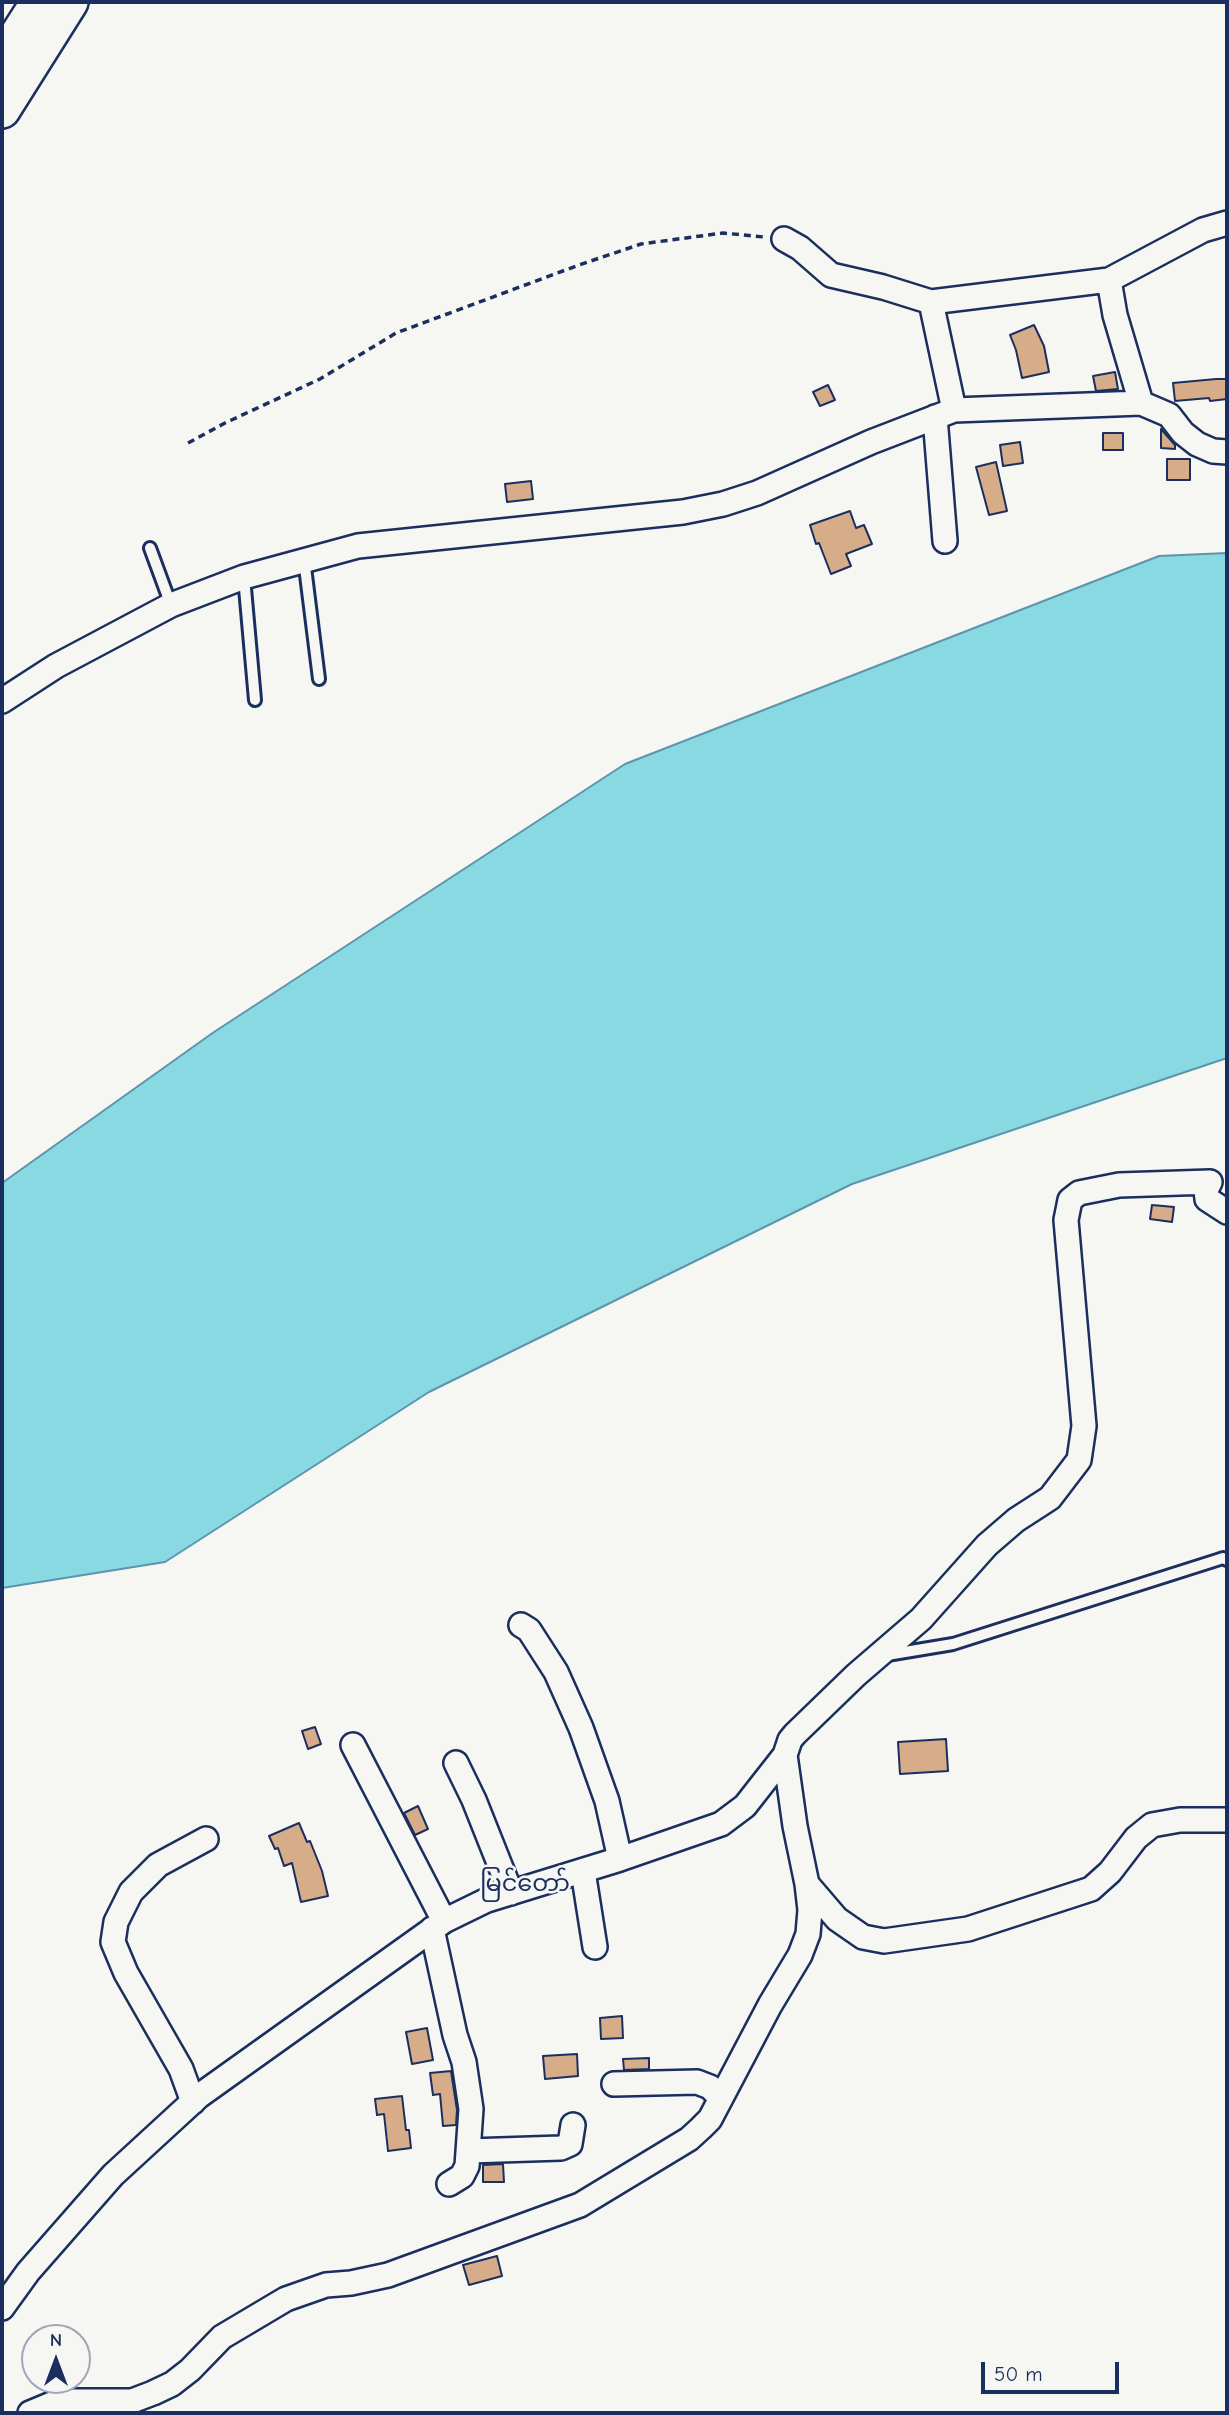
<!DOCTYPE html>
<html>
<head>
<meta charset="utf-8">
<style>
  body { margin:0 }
  #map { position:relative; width:1229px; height:2415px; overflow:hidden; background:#f6f6f2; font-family:"Comic Neue",sans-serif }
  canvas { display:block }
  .frame { position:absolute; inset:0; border:4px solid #1b2f5e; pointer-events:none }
  .north { position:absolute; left:21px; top:2324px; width:70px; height:70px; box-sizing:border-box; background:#f6f6f2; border:2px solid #9ea6b7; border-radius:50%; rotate:0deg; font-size:19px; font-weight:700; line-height:28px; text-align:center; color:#1b2f5e }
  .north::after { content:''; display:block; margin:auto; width:24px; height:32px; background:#1b2f5e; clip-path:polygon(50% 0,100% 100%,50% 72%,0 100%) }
  .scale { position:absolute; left:981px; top:2362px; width:138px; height:32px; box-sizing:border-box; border:4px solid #1b2f5e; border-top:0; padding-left:9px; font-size:21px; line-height:24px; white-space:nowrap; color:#1b2f5e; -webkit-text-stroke:5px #f6f6f2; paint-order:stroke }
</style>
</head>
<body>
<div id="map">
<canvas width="1229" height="2415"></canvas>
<div class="frame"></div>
<div class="north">N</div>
<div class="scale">50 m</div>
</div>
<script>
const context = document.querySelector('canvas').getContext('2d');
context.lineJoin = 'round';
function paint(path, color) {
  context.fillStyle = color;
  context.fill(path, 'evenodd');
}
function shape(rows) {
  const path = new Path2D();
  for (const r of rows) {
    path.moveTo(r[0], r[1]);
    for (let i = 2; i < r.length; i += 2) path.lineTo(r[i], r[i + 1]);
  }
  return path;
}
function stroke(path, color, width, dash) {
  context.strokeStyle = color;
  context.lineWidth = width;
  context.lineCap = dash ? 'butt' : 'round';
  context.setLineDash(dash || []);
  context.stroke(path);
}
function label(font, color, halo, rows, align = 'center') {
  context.font = font + ' "Comic Neue","Noto Sans Myanmar",sans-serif';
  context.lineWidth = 5;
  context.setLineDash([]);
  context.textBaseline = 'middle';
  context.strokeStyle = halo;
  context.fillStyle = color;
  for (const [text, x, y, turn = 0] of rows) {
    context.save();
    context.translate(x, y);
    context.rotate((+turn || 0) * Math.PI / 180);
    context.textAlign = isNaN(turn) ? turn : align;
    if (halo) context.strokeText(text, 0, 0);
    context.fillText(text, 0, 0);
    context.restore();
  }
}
const water = shape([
  [1227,553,1227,1058,852,1184,429,1392,165,1562,2,1588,2,1183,214,1032,625,764,1159,556,1227,553]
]);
paint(water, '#88d9e2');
stroke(water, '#5c95ad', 2);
const building = shape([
  [1034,325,1044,346,1049,372,1022,378,1016,350,1010,335,1034,325],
  [1115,372,1118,389,1096,391,1093,376,1115,372],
  [1216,379,1227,379,1227,399,1210,401,1209,398,1175,401,1173,383,1216,379],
  [828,385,835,400,820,406,813,392,828,385],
  [1161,429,1175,445,1175,449,1161,448,1161,429],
  [1103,433,1123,433,1123,450,1103,450,1103,433],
  [1020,442,1023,463,1003,466,1000,445,1020,442],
  [1167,459,1190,459,1190,480,1167,480,1167,459],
  [996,462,1007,511,989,515,976,467,996,462],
  [531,481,533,499,507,502,505,484,531,481],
  [850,511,856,528,864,525,872,544,846,554,851,566,831,574,819,543,816,544,810,525,850,511],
  [1152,1205,1174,1207,1172,1222,1150,1219,1152,1205],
  [315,1727,321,1744,308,1749,302,1731,315,1727],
  [946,1739,948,1771,900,1774,898,1742,946,1739],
  [418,1806,428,1829,415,1835,404,1813,418,1806],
  [299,1823,307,1842,310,1841,322,1871,328,1896,301,1902,292,1863,284,1866,278,1848,275,1849,269,1836,299,1823],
  [622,2016,623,2038,601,2039,600,2018,622,2016],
  [427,2028,433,2060,412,2064,406,2032,427,2028],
  [577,2054,578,2076,545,2079,543,2056,577,2054],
  [649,2058,649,2069,624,2070,623,2059,649,2058],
  [451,2071,457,2110,456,2125,443,2126,440,2094,433,2095,430,2073,451,2071],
  [402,2096,406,2130,409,2130,411,2148,388,2151,384,2114,377,2115,375,2099,402,2096],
  [503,2164,504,2182,483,2182,483,2165,503,2164],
  [497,2256,502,2276,469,2285,463,2265,497,2256]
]);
paint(building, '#d7ac88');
stroke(building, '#1b2f5e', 2);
const lane = shape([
  [150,548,171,605],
  [304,559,319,679],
  [244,577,255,700],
  [887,1655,953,1644,1217,1560,1223,1558,1227,1560]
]);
const street = shape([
  [784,239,800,248,831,275,883,287,931,302,1109,280,1203,230,1227,223],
  [1109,280,1115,315,1141,403],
  [931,302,954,410],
  [935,417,945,541],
  [2,701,56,666,171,605,244,577,358,546,683,512,723,504,757,493,871,442,954,410,1141,403,1169,415,1183,433,1197,444,1213,451,1227,452],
  [521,1625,529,1630,556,1672,581,1728,607,1801,620,1859],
  [353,1745,444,1921],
  [456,1763,474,1800,511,1893],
  [583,1871,595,1947],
  [807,1884,837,1919,863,1937,884,1941,968,1929,1091,1889,1110,1872,1136,1838,1152,1825,1180,1820,1227,1820],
  [432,1929,455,2035,464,2062,471,2109,467,2166,462,2176,449,2184],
  [614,2084,697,2082,710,2087,720,2097],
  [193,2102,181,2069,126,1973,113,1942,116,1922,131,1892,158,1865,206,1839],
  [469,2151,561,2148,570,2144,573,2125],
  [2,2308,28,2272,113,2175,199,2096,444,1921,487,1900,620,1859,721,1824,745,1806,785,1755,790,1740,795,1734,856,1675,921,1619,987,1545,1016,1520,1050,1498,1079,1460,1084,1426,1066,1220,1070,1200,1079,1193,1119,1185,1210,1182,1206,1190,1207,1199,1227,1212],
  [30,2413,54,2403,73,2401,132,2401,153,2393,172,2384,190,2370,222,2337,286,2299,326,2285,351,2283,388,2275,580,2205,689,2139,701,2128,710,2119,770,2005,800,1955,808,1934,810,1910,807,1884,795,1826,785,1755]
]);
const primary = shape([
  [2,60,39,2],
  [2,110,70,2]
]);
stroke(lane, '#1b2f5e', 16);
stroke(street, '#1b2f5e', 28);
stroke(primary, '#1b2f5e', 40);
stroke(shape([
  [188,443,225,423,320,379,396,333,579,265,641,244,723,233,764,237]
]), '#1b2f5e', 3.5, [7, 5]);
stroke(lane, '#f6f6f2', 10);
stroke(street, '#f6f6f2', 23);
stroke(primary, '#f6f6f2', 35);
label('24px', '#1b2f5e', '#f6f6f2', [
  ["မြင်တော်",525,1884]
]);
</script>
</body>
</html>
